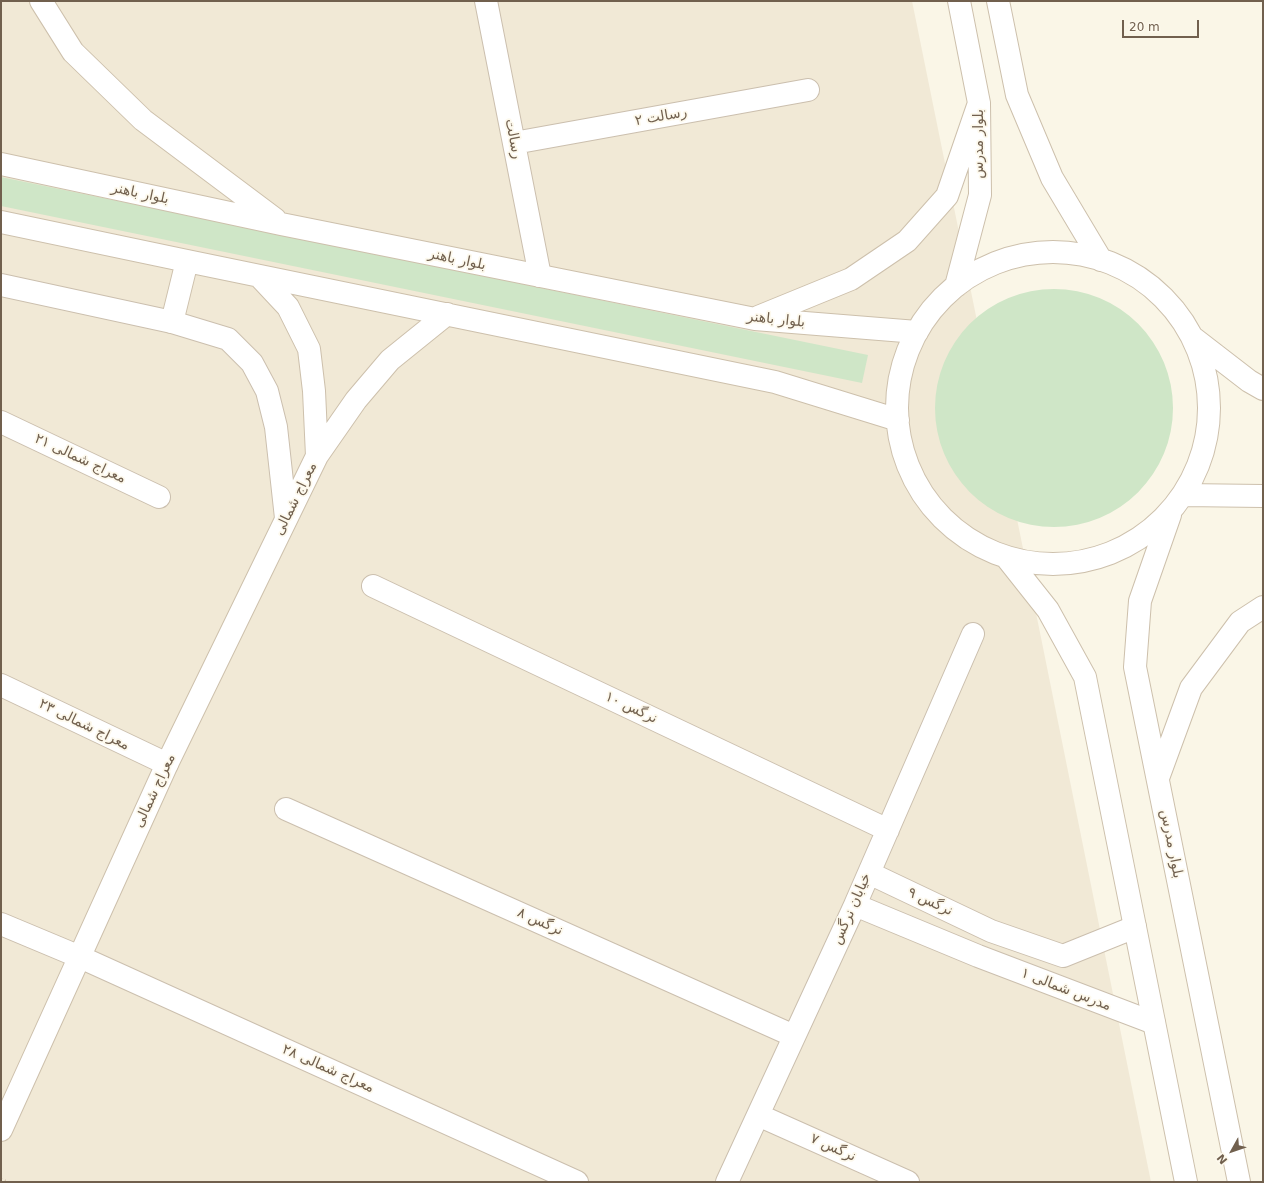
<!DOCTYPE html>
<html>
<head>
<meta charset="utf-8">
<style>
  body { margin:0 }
  #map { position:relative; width:1264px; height:1183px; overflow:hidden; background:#faf6e7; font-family:"DejaVu Sans",sans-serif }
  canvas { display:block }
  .frame { position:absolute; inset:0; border:2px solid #71604e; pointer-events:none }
  .north { position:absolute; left:1212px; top:1131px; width:40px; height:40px; -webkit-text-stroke:3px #fdf9ed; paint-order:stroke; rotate:230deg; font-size:11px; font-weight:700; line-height:16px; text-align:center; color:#71604e }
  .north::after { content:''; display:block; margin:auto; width:14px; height:18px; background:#71604e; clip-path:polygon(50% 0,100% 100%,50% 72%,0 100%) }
  .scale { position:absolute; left:1122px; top:20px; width:77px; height:18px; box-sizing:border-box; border:2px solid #71604e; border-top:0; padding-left:5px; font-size:12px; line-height:14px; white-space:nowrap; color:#71604e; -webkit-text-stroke:3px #fdf9ed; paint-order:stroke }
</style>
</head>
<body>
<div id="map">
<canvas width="1264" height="1183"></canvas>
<div class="frame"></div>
<div class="north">N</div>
<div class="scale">20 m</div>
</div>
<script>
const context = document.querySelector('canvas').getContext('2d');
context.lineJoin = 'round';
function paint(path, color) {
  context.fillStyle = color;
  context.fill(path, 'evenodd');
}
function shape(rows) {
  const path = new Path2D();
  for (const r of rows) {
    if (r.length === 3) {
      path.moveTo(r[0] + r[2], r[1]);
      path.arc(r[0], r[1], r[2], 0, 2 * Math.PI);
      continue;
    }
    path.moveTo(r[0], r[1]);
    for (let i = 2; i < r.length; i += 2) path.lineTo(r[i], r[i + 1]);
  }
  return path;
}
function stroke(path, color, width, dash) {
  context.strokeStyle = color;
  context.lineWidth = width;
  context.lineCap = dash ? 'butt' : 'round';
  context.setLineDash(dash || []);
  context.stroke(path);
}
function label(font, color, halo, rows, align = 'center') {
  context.font = font + ' "DejaVu Sans","Noto Naskh Arabic",sans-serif';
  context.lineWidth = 3.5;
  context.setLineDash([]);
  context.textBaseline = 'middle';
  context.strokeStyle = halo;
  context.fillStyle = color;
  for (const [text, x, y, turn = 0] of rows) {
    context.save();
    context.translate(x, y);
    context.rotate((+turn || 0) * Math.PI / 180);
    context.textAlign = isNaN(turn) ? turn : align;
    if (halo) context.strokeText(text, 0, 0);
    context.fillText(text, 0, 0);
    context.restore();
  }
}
paint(shape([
  [1,1,912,1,976,316,1151,1182,1,1182]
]), '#f1e9d6');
paint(shape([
  [1,177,868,355,862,383,1,206],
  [1054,408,119]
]), '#cfe6c7');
const street = shape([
  [486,1,540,276],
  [514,143,808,90],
  [1,285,172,322,228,339,252,363,267,391,276,427,286,518],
  [1,422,159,497],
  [373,586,888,830],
  [1,685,167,764],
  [286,809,794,1036],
  [869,873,991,931,1063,956,1135,927],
  [855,905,978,956,1154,1023],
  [1,924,80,957,577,1182],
  [758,1115,908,1182],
  [727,1182,855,905,973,634]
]);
const secondary = shape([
  [41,1,73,52,143,120,275,219],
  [998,1,1017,95,1052,178,1101,260],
  [1,164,281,224,755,319,917,332],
  [1,222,187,261,775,382,898,420],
  [1053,408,156],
  [259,276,288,307,309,349,314,391,317,456,356,400,390,360,447,314],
  [956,286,980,195,979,103,959,1],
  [758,317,851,279,907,241,947,196,979,103],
  [172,322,187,261],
  [1192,337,1249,381,1263,389],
  [1183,495,1263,496],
  [1170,515,1140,601,1135,667,1239,1182],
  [1006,557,1048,610,1085,677,1186,1182],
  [1158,778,1191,688,1240,622,1263,607],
  [1,1130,167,764,317,456]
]);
stroke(street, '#cbbfae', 24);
stroke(secondary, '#cdc0ac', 24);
stroke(shape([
  [1,1179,8,1182]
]), '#d2bda5', 2.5, [1, 3]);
stroke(street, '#fff', 22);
stroke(secondary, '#fff', 22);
label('14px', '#71604e', '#fdf9ed', [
  ["رسالت ۲",661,117,-10],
  ["رسالت",513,139,79],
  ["بلوار مدرس",979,144,-90],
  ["بلوار باهنر",140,194,12],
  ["بلوار باهنر",457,260,12],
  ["بلوار باهنر",776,320,6],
  ["معراج شمالی ۲۱",80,459,25],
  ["معراج شمالی",296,499,-64],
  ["نرگس ۱۰",631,708,25],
  ["معراج شمالی ۲۳",84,725,26],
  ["معراج شمالی",155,791,-65],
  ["بلوار مدرس",1171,844,79],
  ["نرگس ۹",930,902,25],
  ["خیابان نرگس",852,909,-66],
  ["نرگس ۸",540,922,24],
  ["مدرس شمالی ۱",1066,990,21],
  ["معراج شمالی ۲۸",328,1069,24],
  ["نرگس ۷",833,1148,24]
]);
</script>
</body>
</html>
